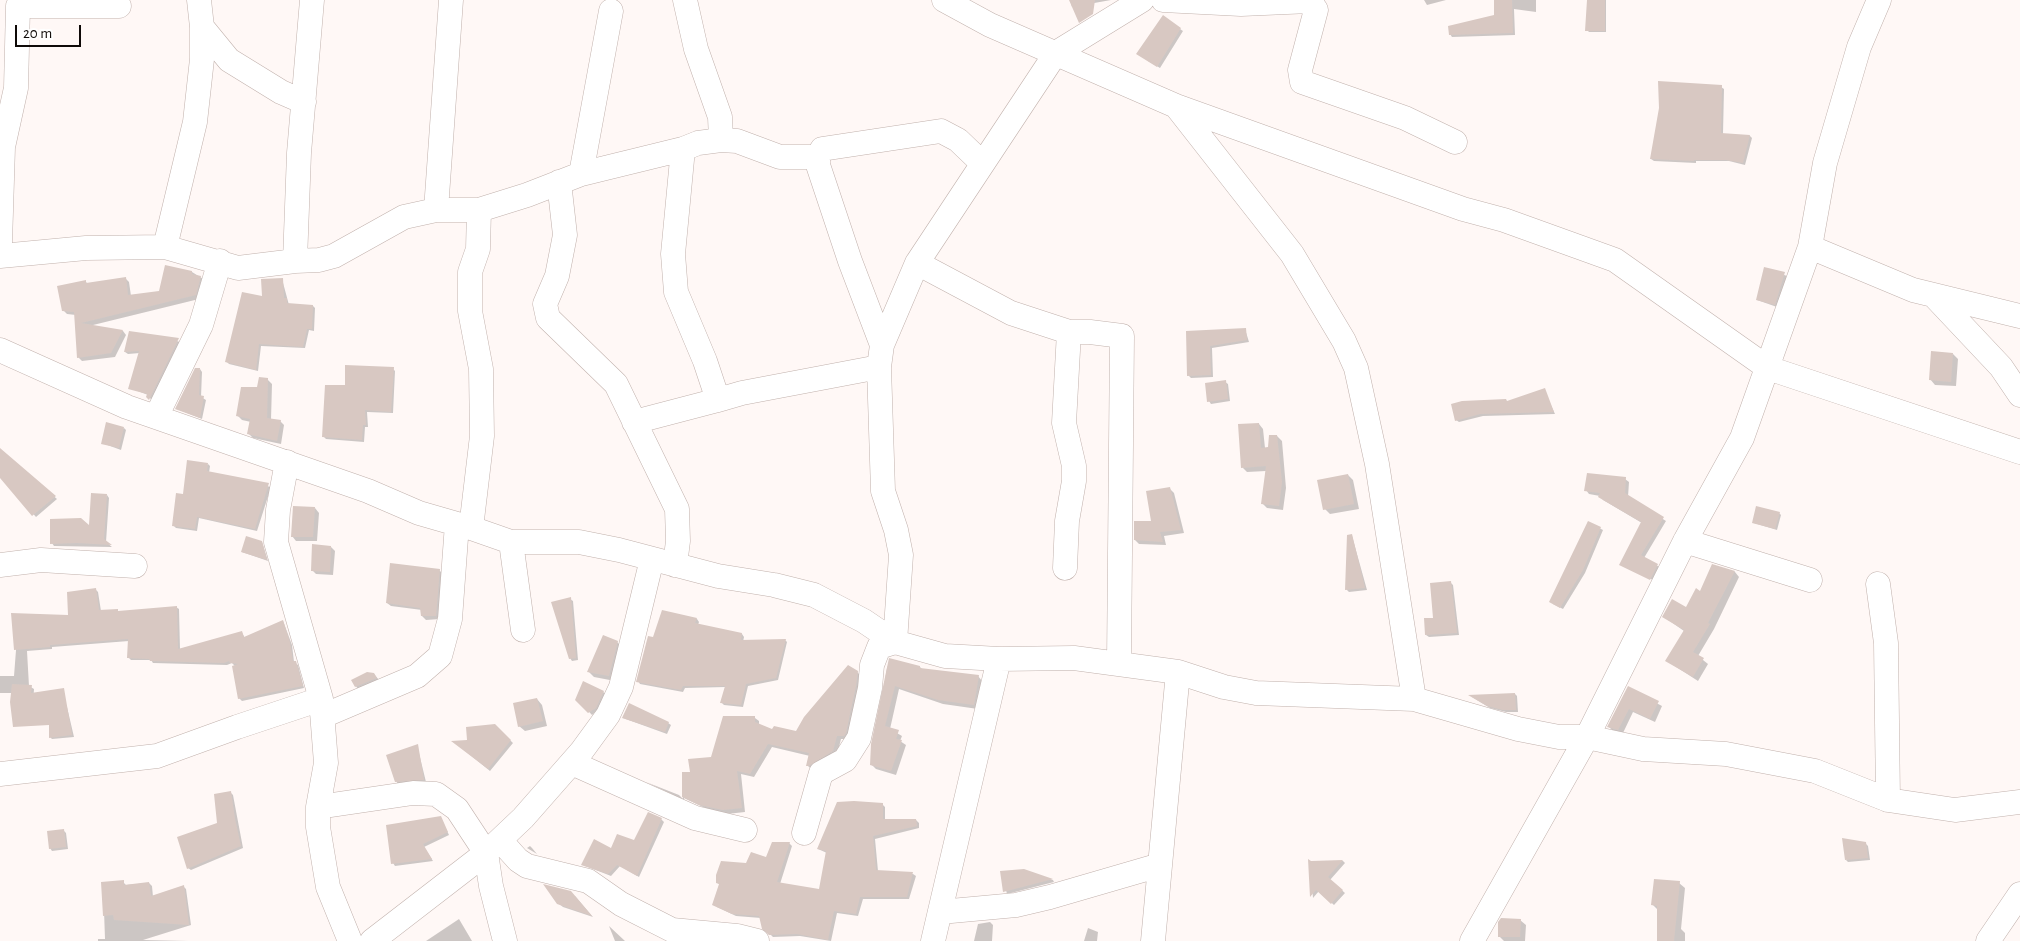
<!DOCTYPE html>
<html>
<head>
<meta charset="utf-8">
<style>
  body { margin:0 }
  #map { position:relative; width:2020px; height:941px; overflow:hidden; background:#fff8f6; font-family:"Alegreya Sans",sans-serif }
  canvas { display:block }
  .scale { position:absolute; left:15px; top:25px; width:66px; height:22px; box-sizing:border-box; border:2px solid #0f0a08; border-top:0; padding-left:6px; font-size:15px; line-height:18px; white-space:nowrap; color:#0f0a08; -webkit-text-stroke:4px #fff; paint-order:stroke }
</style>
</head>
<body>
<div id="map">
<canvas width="2020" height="941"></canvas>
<div class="scale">20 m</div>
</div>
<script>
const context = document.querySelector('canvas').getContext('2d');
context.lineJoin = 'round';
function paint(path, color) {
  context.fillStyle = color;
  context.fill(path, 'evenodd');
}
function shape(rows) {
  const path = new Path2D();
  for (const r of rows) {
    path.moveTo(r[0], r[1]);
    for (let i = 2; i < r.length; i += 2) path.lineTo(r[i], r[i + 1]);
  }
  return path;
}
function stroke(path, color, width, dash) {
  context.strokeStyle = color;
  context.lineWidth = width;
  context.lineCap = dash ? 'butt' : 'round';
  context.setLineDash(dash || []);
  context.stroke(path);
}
paint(shape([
  [1070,0,1111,0,1072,7],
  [1424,0,1446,0,1427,5],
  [1496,0,1536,0,1536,12,1514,9,1515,35,1452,37,1450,34,1496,16],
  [1588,0,1606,0,1606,32,1589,32,1587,30],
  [1180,29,1183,31,1160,68,1148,61],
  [1721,87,1724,89,1723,134,1750,136,1752,138,1745,165,1729,161,1696,161,1696,163,1654,161,1651,159],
  [1765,268,1787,276,1777,307,1757,300],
  [192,272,205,280,199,299,89,326,123,331,126,335,115,357,82,361,78,357,76,315,67,314,63,310,86,282,88,284,125,278,129,282,131,296,160,292],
  [282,279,289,305,313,306,315,308,314,331,309,330,305,348,261,346,258,371,229,364,227,362,263,298],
  [1245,329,1249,342,1212,348,1213,377,1191,378,1189,376,1188,332],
  [130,332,181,342,152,401,148,395,130,388,140,353,128,354,125,352],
  [1953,354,1958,359,1956,386,1935,385,1930,379],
  [200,369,202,372,201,397,206,400,202,419,177,409],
  [393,369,395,371,393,413,367,412,368,427,365,427,364,442,326,439,324,437,346,387],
  [267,379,272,384,271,420,280,421,284,425,281,444,253,438,249,434,251,422,242,420,238,416,258,389],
  [1225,382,1228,384,1230,401,1211,404,1209,401],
  [1544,390,1555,414,1483,416,1459,422,1456,420],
  [1259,424,1263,429,1265,448,1269,448,1277,436,1282,441,1286,488,1283,510,1267,508,1262,503,1266,471,1247,472,1243,468],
  [124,428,126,430,121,450,102,443],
  [7,456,57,499,36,517,0,476,0,463],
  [208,464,210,466,209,473,271,487,257,531,199,518,197,531,176,528,173,525,184,496],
  [1348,475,1353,480,1359,509,1330,514,1325,509],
  [1625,479,1629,482,1628,497,1666,521,1644,558,1661,568,1655,581,1621,565,1642,523,1603,500,1600,496,1589,494,1586,490],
  [1170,489,1174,493,1184,533,1164,536,1166,545,1139,544,1135,540,1152,523],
  [107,495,109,498,106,542,112,547,54,546,52,543,90,528],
  [315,508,319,513,317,541,296,541,292,536],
  [1779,513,1781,515,1777,530,1754,523],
  [1588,522,1603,530,1585,573,1563,609,1553,604],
  [1352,536,1367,590,1349,592,1346,589],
  [262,542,268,561,242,552],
  [331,547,335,551,333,575,316,574,312,570],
  [1713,565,1735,572,1739,577,1714,629,1698,656,1708,664,1698,681,1667,661,1684,631,1664,617,1687,609,1701,592],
  [439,570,443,574,440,619,426,620,422,616,422,610,391,606,387,603],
  [1450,582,1453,585,1459,635,1429,637,1426,635],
  [96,590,98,592,101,611,119,612,176,607,179,609,180,649,242,633,245,638,283,621,292,645,294,662,298,665,304,688,242,701,239,698,235,666,232,663,227,665,153,663,151,660,131,660,128,657,129,641,52,647,52,649,27,651,29,686,34,689,33,704,12,693,0,693,0,676,14,676,16,650,13,615,69,616],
  [570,599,573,601,578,660,572,661,570,658],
  [663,611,697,619,699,622,698,625,742,634,744,637,743,642,785,640,787,642,778,680,748,686,743,707,724,705,721,702,726,687,685,688,683,692,640,684,638,681],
  [617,642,623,648,615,681,594,677,589,672],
  [890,660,920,667,922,669,978,676,982,681,978,709,943,704,899,689,890,729,902,736,900,741,906,745,896,775,876,769,871,764,887,668],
  [857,672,861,676,848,739,841,739,837,755,811,769,807,765,810,756,772,747,754,777,741,774,745,812,727,814,705,808,684,798,684,800,646,782,679,795,683,799,683,774,692,774,712,758,755,718,759,721,759,725,773,730,797,732],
  [374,674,379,680,358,689,352,681],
  [1628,688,1662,706,1655,722,1633,712,1623,733,1613,731,1609,727],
  [603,692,606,694,598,710,592,715,577,699],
  [1515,694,1517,696,1518,712,1506,712,1490,708,1472,697],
  [537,699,542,705,547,726,525,731,519,726],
  [67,707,74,737,52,739,50,737],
  [623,718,668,723,671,725,667,734],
  [494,725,513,743,490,771,454,742,469,741],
  [417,745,426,782,398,784,396,781],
  [231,793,233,795,243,848,191,870,188,868,219,824],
  [882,804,885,807,885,820,916,820,919,823,919,828,875,839,878,871,913,874,916,876,909,899,863,899,858,916,837,913,831,941,800,936,773,937,764,928,761,918,736,916,717,907,720,885,717,882,747,864,766,858,789,843,792,846,780,884,820,891,827,853,818,849],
  [441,818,449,835,424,847,433,861,395,866,393,863],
  [661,819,664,822,639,877,620,866,611,876,583,865,611,850,635,842],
  [64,831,66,833,68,849,52,851,50,848],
  [1866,844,1868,846,1870,860,1848,862,1846,860],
  [530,846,532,848,537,854,527,848],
  [1343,861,1345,863,1330,880,1345,893,1334,905,1319,891,1313,898,1310,862],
  [1024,870,1053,880,1054,882,1007,894,1001,872],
  [123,882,126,885,149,883,152,886,153,897,183,886,186,889,191,925,143,940,189,941,98,941,98,939,105,939,103,883],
  [1679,883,1685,888,1681,929,1685,933,1685,941,1658,941,1658,910,1653,905],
  [575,896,593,917,563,907,558,903],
  [459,919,472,941,426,941],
  [1520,920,1526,925,1525,941,1504,941,1499,936],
  [990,922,993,925,992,941,974,941,978,924],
  [609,926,625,941,615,941],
  [1088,928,1098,932,1097,941,1084,941]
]), '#0003');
paint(shape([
  [1069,0,1095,0,1093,14,1079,23],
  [1494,0,1512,0,1513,33,1449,35,1448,26,1494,15],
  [1587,0,1605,0,1605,31,1585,31],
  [1163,15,1181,28,1157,67,1136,54],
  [1658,81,1722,85,1721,133,1750,135,1743,163,1726,160,1694,160,1694,161,1650,159,1659,108],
  [165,265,192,271,192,274,201,276,196,295,81,323,123,330,111,353,77,358,74,312,62,311,57,286,86,280,86,283,126,277,128,295,159,291],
  [1764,267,1785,272,1775,305,1756,300],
  [283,278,284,298,287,298,287,303,313,305,312,329,307,329,303,347,259,344,256,370,225,362,242,292,262,296,261,279],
  [1246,328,1247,340,1210,346,1211,375,1187,376,1186,331],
  [129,331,179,338,149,400,146,397,147,394,128,389,139,351,124,352],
  [1931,351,1953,353,1951,382,1929,380],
  [345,365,394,367,391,412,365,410,366,425,363,425,362,440,322,437,325,385,345,385],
  [195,368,200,368,199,395,204,396,200,418,175,409],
  [259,377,268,378,267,418,281,420,277,441,247,434,250,419,236,416,241,387,257,387],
  [1226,380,1228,399,1207,402,1205,383],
  [1545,388,1554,412,1480,414,1455,421,1451,404,1462,401,1506,399,1507,401],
  [106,422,124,427,119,448,101,444],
  [1259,423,1261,448,1268,447,1269,435,1277,435,1282,482,1279,506,1261,504,1266,466,1241,468,1238,424],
  [0,448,56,496,32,516,0,478],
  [187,460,208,463,207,471,269,483,255,529,197,517,195,529,172,526,176,493,183,494],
  [1587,473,1626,477,1625,493,1664,517,1641,555,1658,564,1650,580,1619,565,1641,522,1598,497,1600,493,1584,491],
  [1348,474,1354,504,1323,510,1317,480],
  [1170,487,1181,530,1160,532,1163,542,1134,540,1134,521,1151,521,1146,491],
  [91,493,107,494,104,539,112,545,77,543,50,544,50,519,81,518,89,525],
  [293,506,315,507,313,537,291,537],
  [1756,506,1780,512,1775,529,1752,523],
  [1588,521,1601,527,1583,570,1560,608,1549,602],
  [1352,534,1365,588,1345,590,1347,535],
  [246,536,262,541,267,560,241,552],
  [312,544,331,546,330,572,311,571],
  [390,563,440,569,436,616,421,616,420,608,386,603],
  [1712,564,1735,571,1708,623,1710,624,1693,652,1704,658,1693,677,1665,661,1684,630,1662,617,1672,599,1686,607,1696,588,1700,591],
  [1451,581,1457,633,1425,635,1424,618,1433,618,1430,583],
  [96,588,99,610,118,609,118,611,177,606,178,649,242,631,244,637,283,620,290,642,293,661,296,661,303,686,238,699,232,666,238,664,230,663,229,661,224,663,150,661,149,659,127,658,128,639,50,645,50,647,14,650,11,613,68,615,67,592],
  [571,597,576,658,569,659,551,602],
  [662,610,697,618,695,623,742,633,741,640,786,639,776,678,746,684,741,705,720,703,725,686,683,686,681,690,636,682,648,636,653,637],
  [603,635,618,641,609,676,587,672],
  [889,658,920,666,920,668,979,675,974,705,938,700,895,686,885,726,899,730,896,739,902,740,891,771,870,765,871,744],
  [848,665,858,671,856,686,846,733,844,736,837,736,833,751,809,766,806,766,809,753,768,744,750,774,737,771,742,808,723,810,699,805,682,797,682,772,690,772,688,759,711,757,723,716,755,716,755,722,772,729,774,726,796,731,804,717],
  [367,672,374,673,377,678,355,687,351,680],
  [583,681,604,691,596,708,588,713,575,700],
  [12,684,32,685,31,693,64,688,72,735,49,738,49,725,13,727,10,702],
  [1628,686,1659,701,1650,719,1629,709,1618,730,1607,727],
  [1515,693,1516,710,1503,710,1487,706,1468,695],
  [537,698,543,721,518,727,513,703],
  [629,703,669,722,665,732,622,718],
  [495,724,511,740,488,769,451,741,467,740,466,727],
  [418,744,424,780,395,782,386,755],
  [231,791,235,819,241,846,187,869,177,837,217,823,214,794],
  [854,801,883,803,883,819,916,819,917,826,873,836,876,870,913,872,907,897,860,897,856,914,834,911,828,940,797,934,769,935,762,929,759,916,732,914,712,905,719,884,716,883,716,875,721,861,746,863,751,852,766,857,772,842,790,842,777,882,819,889,826,851,817,849,837,802],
  [648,812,662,818,637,876,617,865,608,874,581,865,594,839,611,848,617,834,634,840],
  [441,816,448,832,423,844,432,859,391,864,386,825],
  [64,829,66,847,49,849,47,831],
  [1842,838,1866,842,1868,858,1845,860],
  [1308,859,1311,861,1343,860,1328,877,1343,890,1331,904,1316,890,1310,897],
  [1024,869,1053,879,1003,892,1000,871],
  [1654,879,1680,881,1674,941,1657,941,1657,906,1651,905],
  [124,880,124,885,149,882,151,896,184,885,189,925,114,920,113,915,103,916,101,882],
  [543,884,571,891,592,916,557,904],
  [1501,918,1521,919,1520,937,1498,937,1498,922]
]), '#d8c8c2');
const minor = shape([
  [685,0,696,49,720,117,721,140,698,143,683,149,673,254,676,292,705,361,718,400,742,393,879,367],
  [944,0,990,25,1176,106,1463,209,1504,220,1615,260,1768,368,2020,452],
  [1163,0,1241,4,1310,1,1316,10,1300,70,1302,82,1405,118,1455,142],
  [202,27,229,60,281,92,304,102],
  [1176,106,1292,254,1344,341,1356,368,1377,464,1414,699],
  [721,140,737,141,780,157,818,157],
  [581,174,611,11],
  [559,182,565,235,557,276,545,304,548,318,616,384,677,509,678,541,675,565],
  [436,210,451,0],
  [0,243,3,147,16,88,18,6,119,6],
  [165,247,238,268,295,261,319,260,334,256,404,217,436,210,479,210,527,195,581,174,683,149],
  [1810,247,1913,290,2020,316],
  [0,256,86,248,165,247,195,122,202,59,202,27,199,0],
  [295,261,299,153,312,0],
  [917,263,1011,313,1069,332,1090,332,1122,336,1119,663],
  [1936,298,2001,367,2020,395],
  [882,345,850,261,818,165,818,157,822,149,941,131,958,140,982,163],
  [0,350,127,407,368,491,419,513,471,528,511,542,579,542,619,550,718,576,774,585,814,595,864,621,895,642,945,656,999,659,1074,658,1178,672,1224,687,1256,693,1414,699,1518,729,1559,737,1587,737,1643,749,1726,754,1815,771,1888,800,1955,810,2020,802],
  [156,417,201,325,220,261],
  [634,422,718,400],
  [287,462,278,510,276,542,321,699,326,763,318,807,318,827,328,887,350,941],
  [471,528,482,436,481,369,470,311,470,272,478,249,479,210],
  [1685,541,1810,580],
  [511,542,523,630],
  [0,565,41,560,135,566],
  [1065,568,1067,521,1074,481,1074,466,1064,423,1069,332],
  [1878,584,1886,643,1888,800],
  [323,716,417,676,440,656,450,619,457,524],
  [572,763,695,818,745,830],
  [0,774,157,756,237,727,321,699],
  [318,807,413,793,436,794,457,809,486,853,491,886,505,941],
  [804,833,821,773,845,760,859,738,870,688,872,665,879,647,895,642,901,555,896,530,883,491,879,367,882,345,917,263,1056,53,1142,0],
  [500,840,518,860,527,866,588,881,621,904,672,930,737,936,757,941],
  [940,912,1016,905,1050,897,1160,865],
  [372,941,486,853,523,818,581,752,608,715,621,687,652,559],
  [933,941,999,659],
  [1153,941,1178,672],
  [1472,941,1587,737,1685,541,1742,438,1810,247,1825,163,1859,47,1879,0],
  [1988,941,2020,894]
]);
stroke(minor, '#c1b1ac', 25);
stroke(minor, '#fff', 24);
</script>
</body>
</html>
